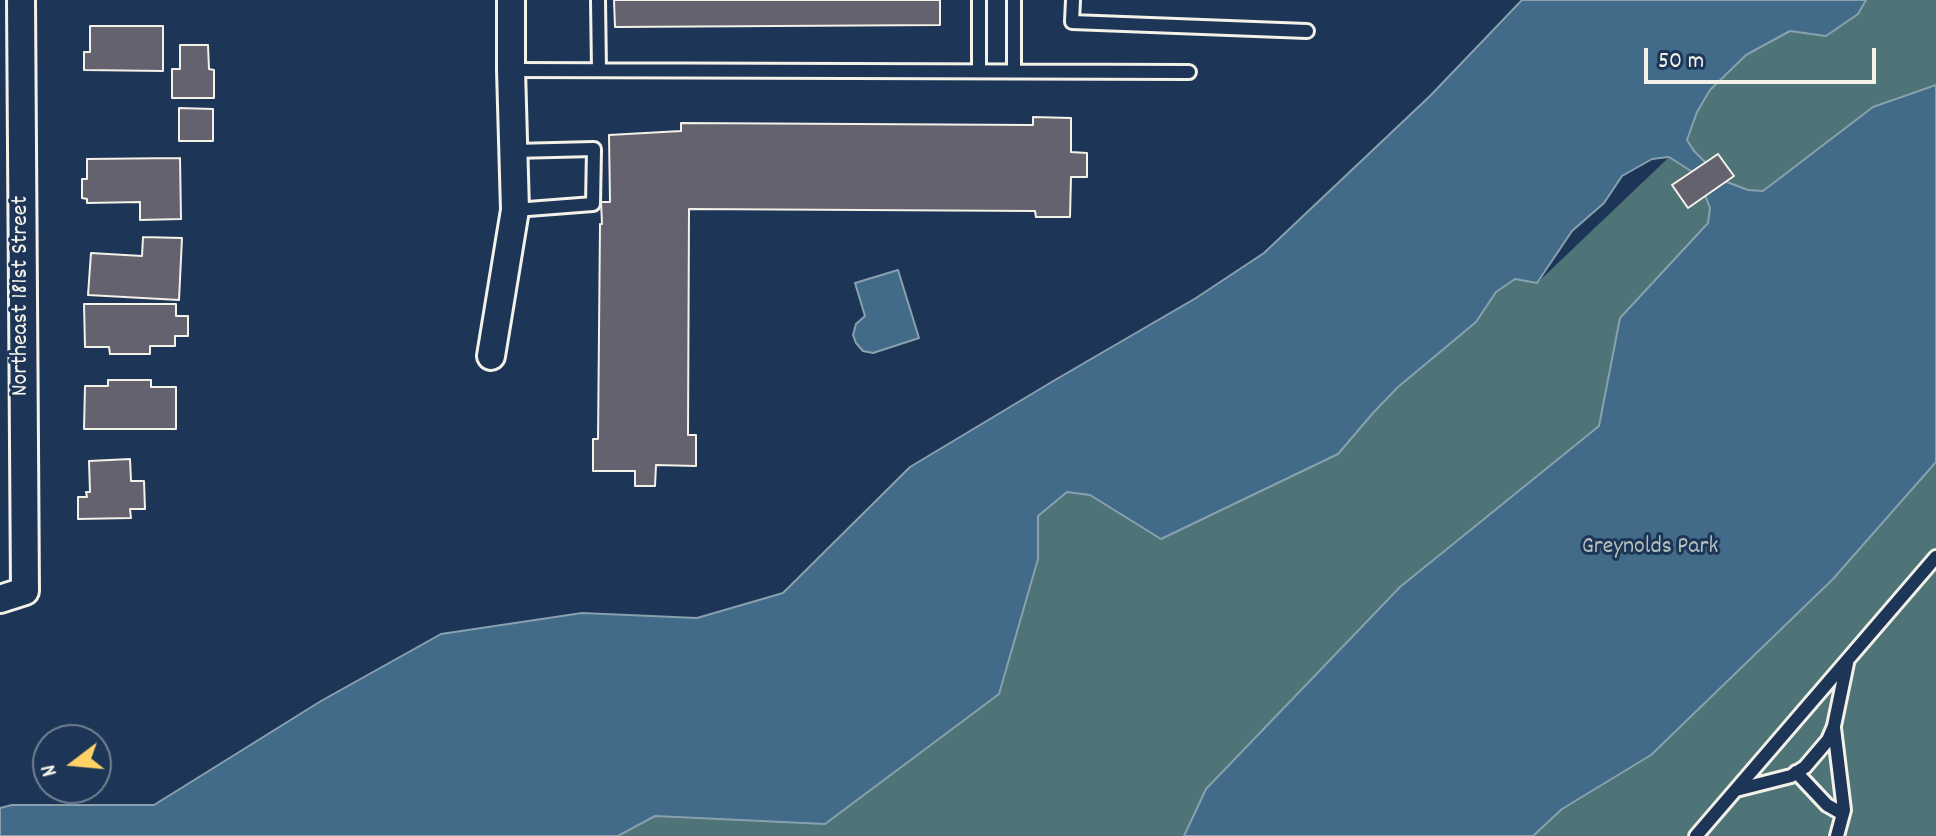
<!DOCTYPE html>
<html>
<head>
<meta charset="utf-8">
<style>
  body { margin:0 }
  #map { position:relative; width:1936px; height:836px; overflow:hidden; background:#1d3557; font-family:Dekko,sans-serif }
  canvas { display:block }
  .north { position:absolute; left:32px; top:724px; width:80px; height:80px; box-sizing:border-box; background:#1d3557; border:2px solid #738091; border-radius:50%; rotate:254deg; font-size:22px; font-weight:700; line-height:32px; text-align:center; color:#f4f1e8 }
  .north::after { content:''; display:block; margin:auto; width:28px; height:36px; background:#ffd166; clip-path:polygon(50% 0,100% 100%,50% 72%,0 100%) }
  .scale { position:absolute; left:1644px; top:48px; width:232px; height:36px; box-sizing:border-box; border:4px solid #f4f1e8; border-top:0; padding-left:10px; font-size:24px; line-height:28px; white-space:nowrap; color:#f4f1e8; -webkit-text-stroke:6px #1d3557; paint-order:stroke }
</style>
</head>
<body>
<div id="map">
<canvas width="1936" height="836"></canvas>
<div class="north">N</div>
<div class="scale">50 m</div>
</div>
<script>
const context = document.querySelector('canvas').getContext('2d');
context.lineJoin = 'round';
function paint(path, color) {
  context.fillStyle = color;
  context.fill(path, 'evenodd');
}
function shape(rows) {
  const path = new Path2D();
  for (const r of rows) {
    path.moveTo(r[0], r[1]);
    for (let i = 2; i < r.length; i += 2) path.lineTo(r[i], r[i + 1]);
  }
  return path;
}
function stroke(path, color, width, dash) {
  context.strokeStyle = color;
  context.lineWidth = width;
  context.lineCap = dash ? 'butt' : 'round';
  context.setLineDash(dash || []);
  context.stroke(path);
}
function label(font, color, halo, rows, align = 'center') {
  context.font = font + ' Dekko,sans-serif';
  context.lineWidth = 6;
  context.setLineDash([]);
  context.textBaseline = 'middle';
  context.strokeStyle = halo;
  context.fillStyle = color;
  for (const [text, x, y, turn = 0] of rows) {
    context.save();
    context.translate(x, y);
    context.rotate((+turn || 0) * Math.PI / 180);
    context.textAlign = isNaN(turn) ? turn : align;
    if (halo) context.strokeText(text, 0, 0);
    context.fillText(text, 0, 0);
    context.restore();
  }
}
paint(shape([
  [1866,0,1936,0,1936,836,618,836,655,816,825,824,1038,559,1038,516,1067,492,1090,495,1161,539,1373,413,1398,387,1476,322,1496,292,1515,279,1537,283,1687,140,1697,112,1710,90,1746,55,1790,31,1826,36,1858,14]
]), '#4e7477');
const water = shape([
  [1522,0,1866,0,1858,14,1826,36,1790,31,1746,55,1710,90,1697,112,1687,140,1694,151,1724,181,1748,190,1763,191,1873,107,1936,85,1936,462,1833,579,1651,755,1562,809,1533,836,1184,836,1206,789,1400,587,1599,426,1620,318,1708,223,1710,208,1705,195,1691,171,1669,157,1652,159,1622,176,1604,203,1572,231,1537,283,1515,279,1496,292,1476,322,1398,387,1373,413,1338,454,1161,539,1090,495,1067,492,1038,516,1038,559,999,694,825,824,655,816,618,836,0,836,0,808,12,805,154,805,321,701,441,634,582,613,697,618,783,593,910,467,1055,380,1196,298,1264,253,1430,96,1522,0],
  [898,270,919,338,873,353,863,351,856,343,853,335,856,324,865,316,855,283,898,270]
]);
paint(water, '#416b88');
stroke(water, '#89a1ae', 2);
const building = shape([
  [614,0,940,0,940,25,615,27,614,0],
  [90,26,163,26,163,71,84,70,84,52,90,52,90,26],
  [180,45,208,45,209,69,214,70,214,98,172,98,172,69,180,69,180,45],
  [179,108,213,109,213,141,179,141,179,108],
  [1033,117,1071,118,1071,152,1087,153,1087,177,1071,177,1070,217,1036,217,1035,211,689,209,688,435,696,435,696,466,656,465,655,486,635,486,635,471,593,471,593,439,598,439,600,224,602,224,601,202,610,202,609,135,681,131,681,123,1033,125,1033,117],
  [1718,154,1734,176,1688,208,1672,185,1718,154],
  [180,158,181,219,140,220,140,202,87,203,87,199,82,198,82,179,87,179,87,159,180,158],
  [143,237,182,238,179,300,88,295,91,253,142,256,143,237],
  [84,304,176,304,176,316,188,316,188,336,175,336,175,346,150,346,150,354,110,354,109,347,85,347,84,304],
  [108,380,151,380,151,387,176,387,176,429,84,429,85,386,108,386,108,380],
  [130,459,131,481,144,481,145,509,130,509,131,518,78,519,78,497,87,497,86,492,90,492,89,461,130,459]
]);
paint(building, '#64626e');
stroke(building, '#f4f1e8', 2);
const service = shape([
  [598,0,599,70],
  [979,0,979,71],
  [1073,0,1072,22,1307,31],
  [511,70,1189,72],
  [1014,71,1014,0],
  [514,151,594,149,593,204,515,210],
  [1834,728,1844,810,1837,836],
  [1796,772,1827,805,1843,814],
  [1736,790,1791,776,1805,767,1828,740,1834,726,1847,663],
  [1696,836,1936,557]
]);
const minor = shape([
  [491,356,515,210,511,70,511,0],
  [0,599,25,591,21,0]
]);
stroke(service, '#f4f1e8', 18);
stroke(minor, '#f4f1e8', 32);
stroke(service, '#1d3557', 12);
stroke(minor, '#1d3557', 26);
label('24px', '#f4f1e8', '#1d3557', [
  ["Northeast 181st Street",23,296,-90]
]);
label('24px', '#b2bfbb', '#1d3557', [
  ["Greynolds Park",1650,549]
]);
</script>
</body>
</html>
